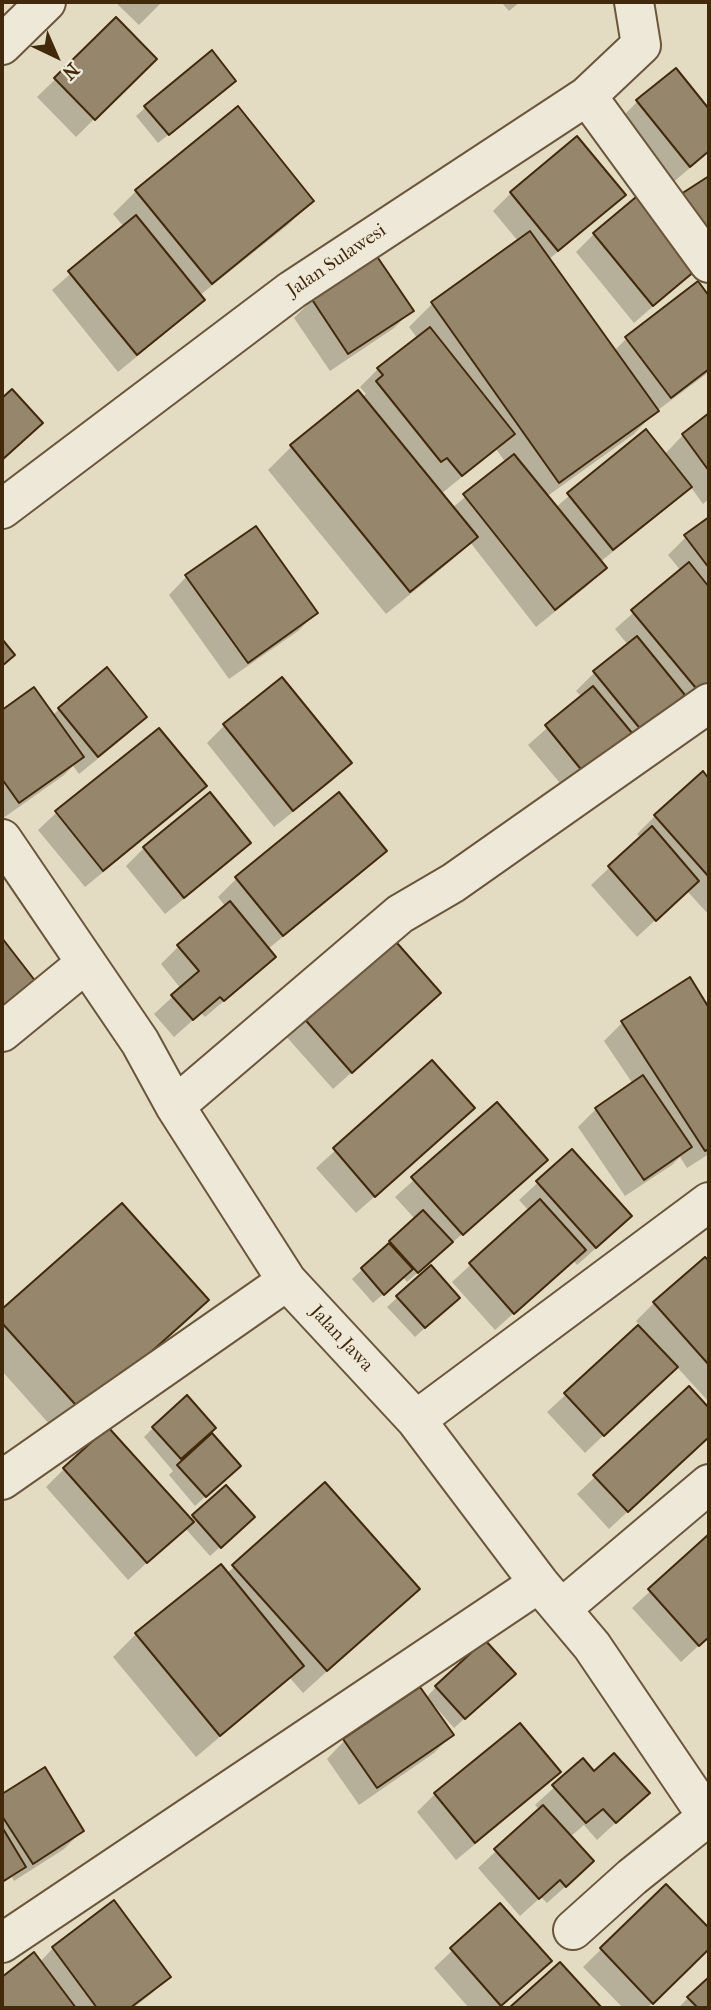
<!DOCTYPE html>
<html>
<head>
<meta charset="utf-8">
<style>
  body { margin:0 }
  #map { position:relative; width:711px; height:2010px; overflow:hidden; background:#e4dcc2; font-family:"IM FELL French Canon",serif }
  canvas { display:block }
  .frame { position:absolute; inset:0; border:4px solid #42290c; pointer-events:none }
  .north { position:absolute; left:21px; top:21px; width:70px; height:70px; -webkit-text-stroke:5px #ede8d7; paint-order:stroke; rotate:136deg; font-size:19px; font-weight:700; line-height:28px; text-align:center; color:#42290c }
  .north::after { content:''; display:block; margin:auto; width:24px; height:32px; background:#42290c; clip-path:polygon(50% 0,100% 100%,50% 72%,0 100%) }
</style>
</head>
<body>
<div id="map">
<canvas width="711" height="2010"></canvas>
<div class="frame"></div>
<div class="north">N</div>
</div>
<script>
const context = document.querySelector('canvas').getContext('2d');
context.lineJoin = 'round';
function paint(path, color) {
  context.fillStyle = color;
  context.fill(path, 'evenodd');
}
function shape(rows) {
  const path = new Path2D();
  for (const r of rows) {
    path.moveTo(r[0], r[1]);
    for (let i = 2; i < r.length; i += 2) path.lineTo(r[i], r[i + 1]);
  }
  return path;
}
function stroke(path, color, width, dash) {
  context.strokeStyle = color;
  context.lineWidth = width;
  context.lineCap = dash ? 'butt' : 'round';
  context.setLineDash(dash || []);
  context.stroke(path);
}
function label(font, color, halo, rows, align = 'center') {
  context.font = font + ' "IM FELL French Canon",serif';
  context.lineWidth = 7;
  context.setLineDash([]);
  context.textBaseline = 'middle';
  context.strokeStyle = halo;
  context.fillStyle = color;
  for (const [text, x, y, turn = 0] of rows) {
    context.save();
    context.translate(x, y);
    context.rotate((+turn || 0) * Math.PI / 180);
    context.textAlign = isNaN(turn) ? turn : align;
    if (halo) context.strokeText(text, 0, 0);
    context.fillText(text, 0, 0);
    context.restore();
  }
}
paint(shape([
  [115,2,162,2,139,25],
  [501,2,520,2,509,11],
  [116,20,155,59,76,137,37,97],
  [676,70,709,112,709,152,671,184,619,120,637,102],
  [224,90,158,143,136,116,146,107],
  [237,109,312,200,289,224,199,296,202,300,184,318,118,372,52,290,124,227,113,214,136,191],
  [709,178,709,285,698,267,634,323,576,252,594,234,682,196],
  [511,193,623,195,605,213,548,260,614,351,626,339,698,284,709,299,709,372,654,413,634,434,546,497,555,508,645,431,664,455,683,435,709,415,709,499,703,504,690,486,672,504,600,562,605,568,587,586,536,627,470,542,452,560,386,614,268,470,291,447,366,394,360,387,378,369,418,339,409,327,432,304,518,241,493,211],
  [496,449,506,463,452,508,441,494],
  [312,300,412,310,394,328,330,371,294,318],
  [709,519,709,688,682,710,675,703,570,795,528,745,582,697,576,691,594,673,628,645,615,629,681,571,668,555,686,537],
  [186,577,316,613,298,631,229,679,169,595],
  [34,690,52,716,59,709,145,717,127,735,79,774,73,766,64,775,2,819,2,713],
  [225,725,350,763,332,781,274,827,207,743],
  [159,730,205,786,187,804,85,887,38,830,56,813],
  [703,774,709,781,709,915,687,891,637,937,591,885,641,838,637,834,655,816],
  [339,795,384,851,366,869,268,949,274,957,256,974,205,1017,201,1013,174,1037,154,1014,181,989,161,964,179,946,226,907,218,897,236,879],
  [249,843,231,861,165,914,126,866,144,848],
  [390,937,421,1011,333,1089,284,1034],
  [689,980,709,1012,709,1154,687,1168,680,1157,672,1165,625,1196,578,1127,596,1109,633,1084,604,1041,622,1023],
  [432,1063,455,1126,356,1213,316,1168],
  [497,1105,528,1177,407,1282,403,1277,373,1303,352,1279,415,1219,395,1197],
  [572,1151,612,1234,577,1265,573,1260,495,1330,452,1282,529,1211,519,1200],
  [122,1205,207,1300,59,1435,2,1371,2,1311],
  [705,1259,709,1264,709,1398,707,1400,676,1366,585,1453,547,1412,640,1326,636,1321,654,1303],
  [431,1267,448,1307,415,1337,387,1307],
  [689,1388,709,1411,709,1436,609,1529,577,1494],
  [153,1428,209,1433,239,1466,195,1506,169,1475,173,1471,144,1437],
  [64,1469,189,1520,226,1487,243,1527,210,1556,185,1528,128,1580,46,1487],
  [709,1537,709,1636,681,1662,632,1608],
  [234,1567,418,1589,303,1693,290,1678,196,1757,113,1657,136,1634,226,1574],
  [504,1683,454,1728,433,1704,431,1706,452,1735,434,1753,359,1805,327,1759,344,1741,426,1698,436,1687],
  [583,1761,594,1773,648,1793,597,1840,584,1825,570,1837,574,1879,547,1903,541,1897,520,1916,478,1868,540,1810,535,1805],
  [44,1770,82,1831,64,1849,14,1881,12,1877,2,1884,2,1796],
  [559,1772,541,1790,456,1860,417,1812,435,1794],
  [666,1886,709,1931,709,1946,647,2008,623,2008,583,1967],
  [114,1902,169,1976,151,1994,133,2008,2,2008,2,1979,34,1955,40,1962,53,1948],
  [500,1905,531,1978,498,2008,469,2008,434,1968],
  [709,1979,709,2008,678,2008,688,1998]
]), '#0003');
const building = shape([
  [116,17,157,59,95,120,54,78,116,17],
  [212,50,236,81,169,135,144,106,212,50],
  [676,68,709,109,709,151,690,167,636,100,676,68],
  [238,106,314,201,212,284,135,190,238,106],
  [577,136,626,195,558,251,510,192,577,136],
  [709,176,709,239,681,194,709,176],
  [642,192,702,265,653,306,593,233,642,192],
  [136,215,205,300,137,355,68,271,136,215],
  [530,231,659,411,559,483,431,302,530,231],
  [376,255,414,311,348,354,311,298,376,255],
  [698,281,709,296,709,369,671,398,625,337,698,281],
  [430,327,515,434,462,476,447,458,441,462,376,381,383,375,377,368,430,327],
  [12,389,43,423,2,460,2,398,12,389],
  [358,390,478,537,410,592,290,445,358,390],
  [709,413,709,471,682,434,709,413],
  [646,429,692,487,613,550,567,493,646,429],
  [514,454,607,568,555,610,463,494,514,454],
  [709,517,709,568,684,535,709,517],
  [256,526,318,613,248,663,185,575,256,526],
  [689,562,709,587,709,686,700,693,631,610,689,562],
  [637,636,685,695,642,731,593,671,637,636],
  [2,639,15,655,2,666,2,639],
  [107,667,147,717,98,757,58,708,107,667],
  [282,677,352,763,293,811,223,724,282,677],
  [593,686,637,739,588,778,545,725,593,686],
  [34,687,84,757,19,803,2,779,2,710,34,687],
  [159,728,207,786,103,871,55,811,159,728],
  [703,771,709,779,709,877,654,815,703,771],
  [210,792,251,843,184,898,143,847,210,792],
  [339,792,387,851,283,936,235,877,339,792],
  [652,826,699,881,656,921,608,866,652,826],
  [230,901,276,957,224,1001,220,997,193,1020,171,995,199,971,177,945,230,901],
  [390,935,441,993,352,1073,301,1015,390,935],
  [2,938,43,991,2,1024,2,938],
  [690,977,709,1008,709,1149,705,1151,621,1021,690,977],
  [432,1060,475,1108,375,1197,333,1148,432,1060],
  [643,1075,692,1147,644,1180,595,1108,643,1075],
  [497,1102,548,1160,463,1235,411,1177,497,1102],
  [572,1149,632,1216,596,1248,536,1181,572,1149],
  [540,1199,586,1250,514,1314,469,1263,540,1199],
  [122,1203,209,1300,83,1413,2,1323,2,1309,122,1203],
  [423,1210,453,1242,418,1273,389,1241,423,1210],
  [389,1243,413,1269,384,1295,361,1268,389,1243],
  [705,1257,709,1261,709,1365,653,1302,705,1257],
  [431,1265,460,1298,425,1328,396,1296,431,1265],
  [638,1325,678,1367,604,1436,564,1393,638,1325],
  [689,1386,709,1408,709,1437,628,1512,593,1475,689,1386],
  [187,1395,216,1428,181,1459,152,1427,187,1395],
  [108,1427,194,1522,147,1563,63,1468,108,1427],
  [212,1433,241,1466,206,1497,177,1465,212,1433],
  [325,1482,420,1589,327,1671,232,1565,325,1482],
  [226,1485,255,1517,221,1548,192,1515,226,1485],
  [709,1534,709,1637,699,1646,648,1589,709,1534],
  [221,1564,304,1666,220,1736,135,1633,221,1564],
  [485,1640,516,1674,465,1719,435,1686,485,1640],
  [420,1687,454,1735,377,1788,343,1739,420,1687],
  [520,1723,561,1772,475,1843,434,1793,520,1723],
  [614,1753,650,1793,616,1823,603,1809,586,1823,552,1785,583,1758,594,1771,614,1753],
  [45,1767,84,1831,33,1864,2,1816,2,1794,45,1767],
  [543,1805,594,1861,566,1887,560,1880,539,1899,494,1849,543,1805],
  [2,1827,26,1867,2,1882,2,1827],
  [666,1884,709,1928,709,1949,653,2004,600,1948,666,1884],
  [114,1900,171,1977,130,2008,97,2008,52,1947,114,1900],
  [500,1903,552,1961,501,2006,450,1948,500,1903],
  [34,1952,76,2008,2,2008,2,1977,34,1952],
  [560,1962,602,2008,509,2008,560,1962],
  [709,1977,709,2008,698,2008,687,1997,709,1977]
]);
paint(building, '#96866b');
stroke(building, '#42290c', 2);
const minor = shape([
  [2,45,46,2],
  [587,96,709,263],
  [2,509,292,290,587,96,641,45,634,2],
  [2,839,140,1042,175,1106,287,1281,416,1420,539,1583,592,1646,709,1819],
  [2,1032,85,964],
  [175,1106,400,914,453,883,709,703],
  [416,1420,709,1202],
  [2,1480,287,1281],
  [561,1609,709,1484],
  [573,1930,632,1877,707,1817],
  [2,1943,539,1583]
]);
stroke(minor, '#6a563a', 42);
stroke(minor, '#ede8d7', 38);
label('19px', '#42290c', '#ede8d7', [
  ["Jalan Sulawesi",337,261,-34],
  ["Jalan Jawa",341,1339,47]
]);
</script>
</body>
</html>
